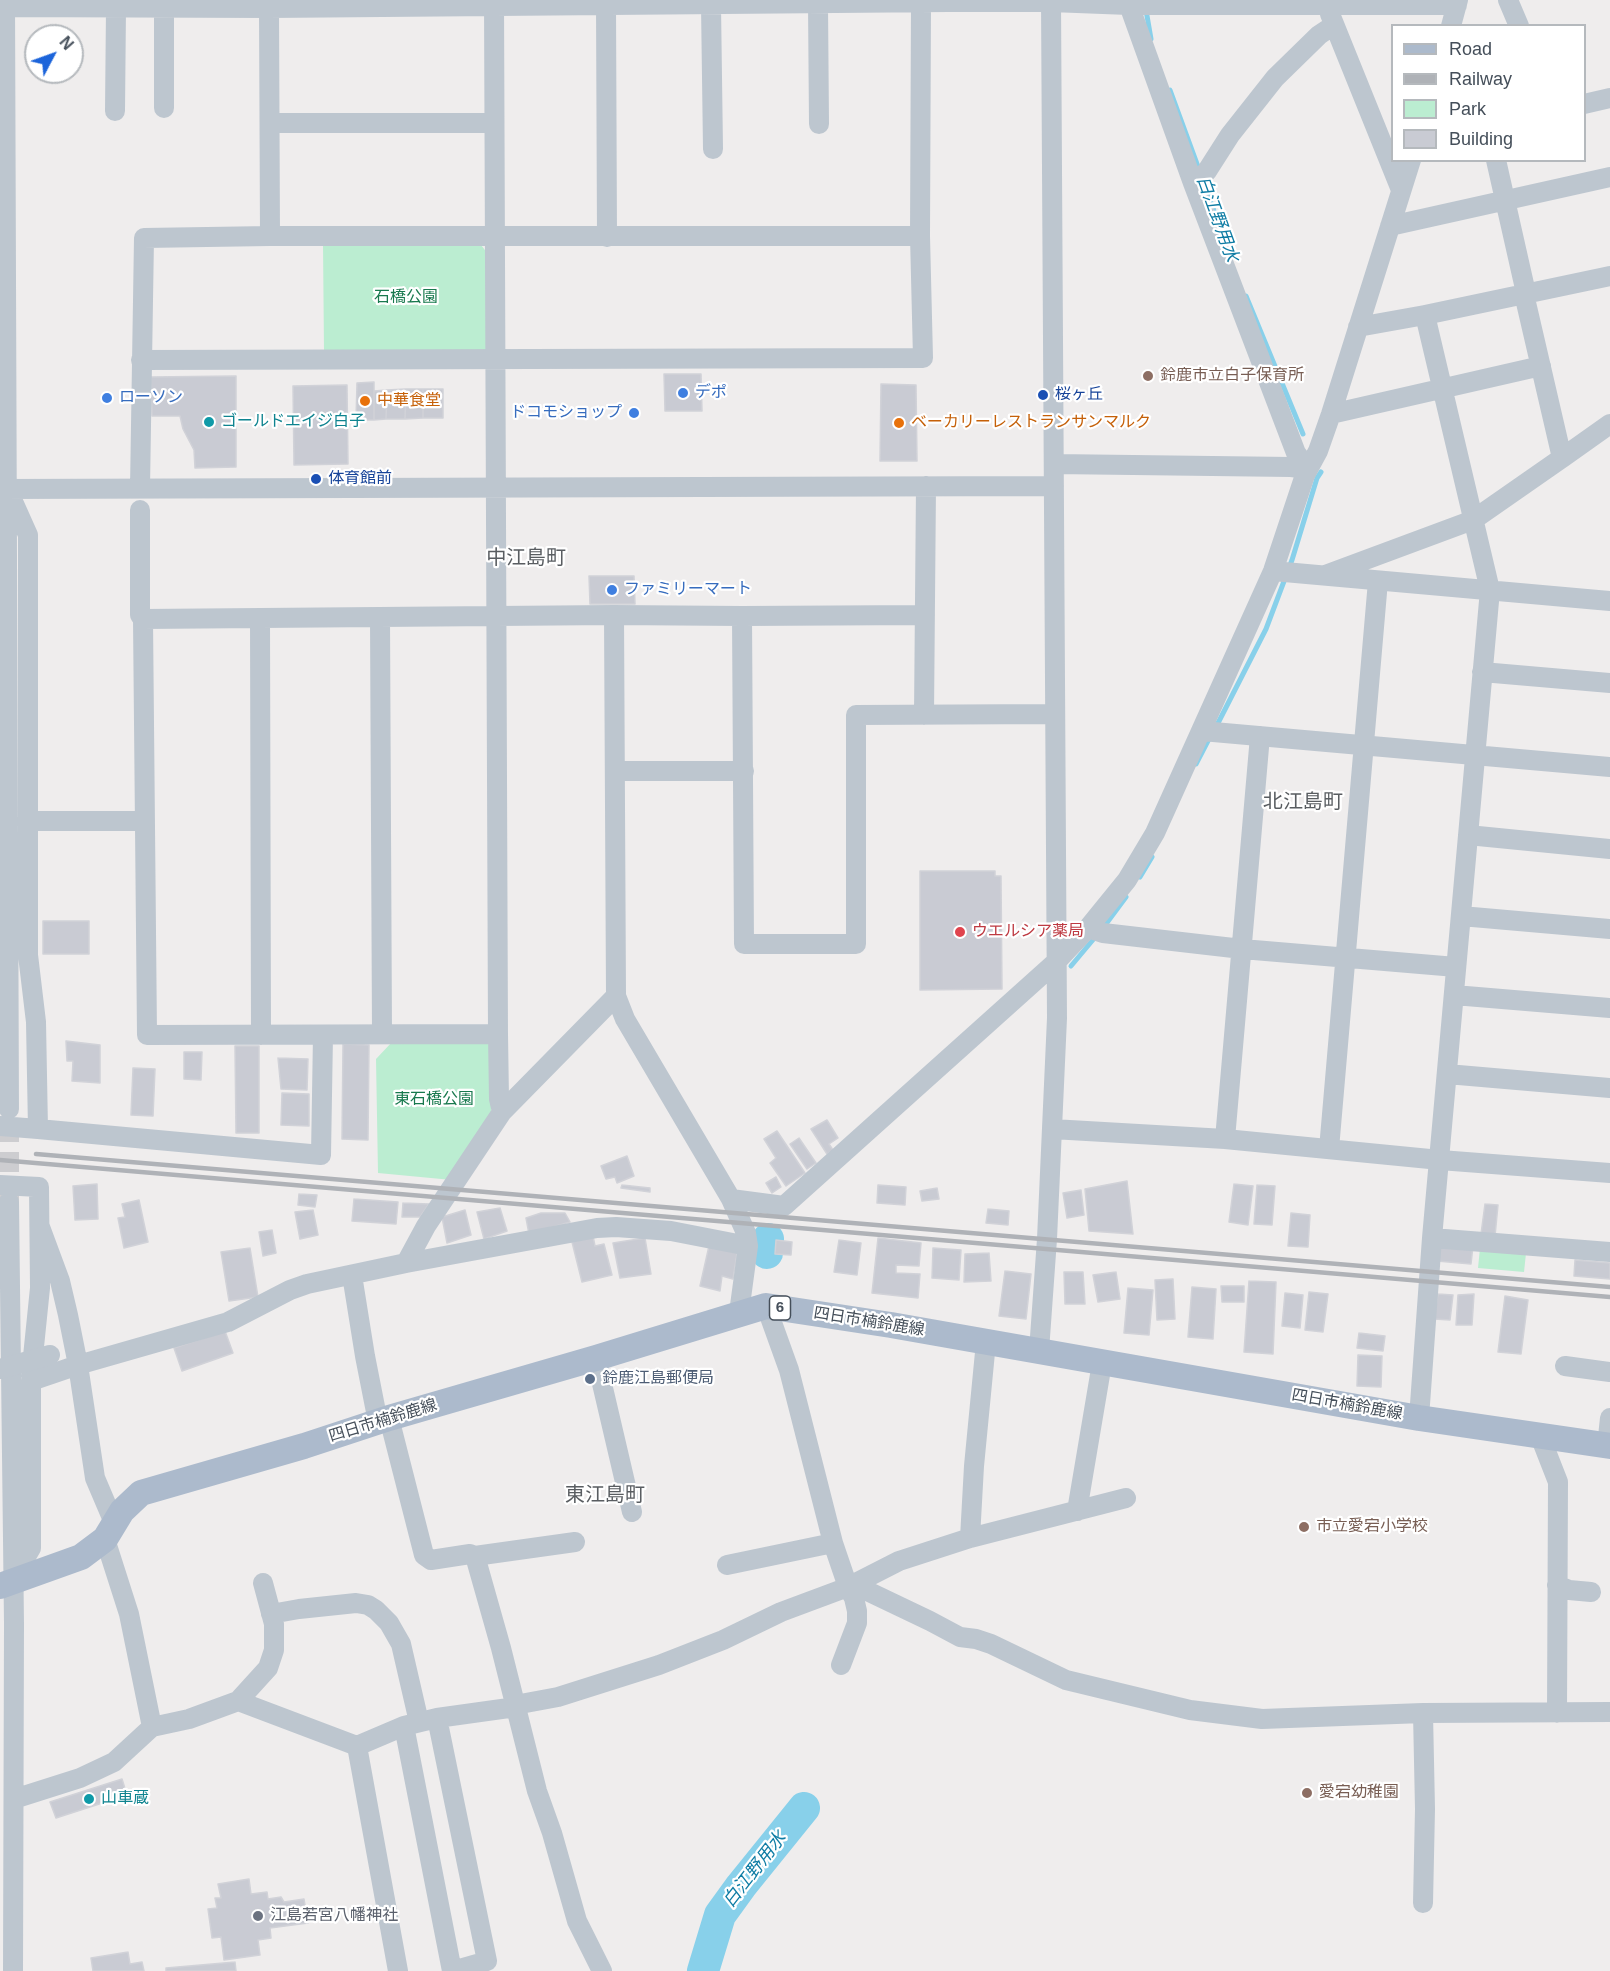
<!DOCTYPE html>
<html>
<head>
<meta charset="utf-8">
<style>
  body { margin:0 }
  #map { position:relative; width:1610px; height:1971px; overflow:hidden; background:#efeded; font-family:Arial,sans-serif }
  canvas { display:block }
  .legend { position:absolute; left:1391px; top:24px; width:195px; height:138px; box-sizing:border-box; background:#fff; border:2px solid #b5b9bd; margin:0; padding:8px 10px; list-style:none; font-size:18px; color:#454f5a }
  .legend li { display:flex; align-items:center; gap:12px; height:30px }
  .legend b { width:30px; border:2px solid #b5b9bd }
  .north { position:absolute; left:24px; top:24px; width:60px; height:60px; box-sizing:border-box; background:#fff; border:2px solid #b5b9bd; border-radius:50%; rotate:49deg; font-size:16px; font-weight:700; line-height:24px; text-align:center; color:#454f5a }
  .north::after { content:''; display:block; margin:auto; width:21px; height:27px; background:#1c64da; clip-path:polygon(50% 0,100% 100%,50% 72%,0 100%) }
</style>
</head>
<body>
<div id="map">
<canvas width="1610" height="1971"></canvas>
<ul class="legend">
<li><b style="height:8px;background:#acbacc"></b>Road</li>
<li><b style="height:8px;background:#afb2b7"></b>Railway</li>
<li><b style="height:16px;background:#bbedd1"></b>Park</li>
<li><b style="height:16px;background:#c9cbd3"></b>Building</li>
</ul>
<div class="north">N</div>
</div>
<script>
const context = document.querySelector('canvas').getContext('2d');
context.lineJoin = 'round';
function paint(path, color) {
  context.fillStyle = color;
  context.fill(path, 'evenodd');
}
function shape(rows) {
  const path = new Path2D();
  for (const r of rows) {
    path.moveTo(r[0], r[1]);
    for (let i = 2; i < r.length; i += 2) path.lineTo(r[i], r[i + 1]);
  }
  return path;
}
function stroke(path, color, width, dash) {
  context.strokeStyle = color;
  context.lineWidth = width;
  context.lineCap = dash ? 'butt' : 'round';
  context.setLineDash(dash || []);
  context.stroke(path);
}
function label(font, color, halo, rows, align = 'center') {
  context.font = font + ' Arial,"Noto Sans JP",sans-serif';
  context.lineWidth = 4.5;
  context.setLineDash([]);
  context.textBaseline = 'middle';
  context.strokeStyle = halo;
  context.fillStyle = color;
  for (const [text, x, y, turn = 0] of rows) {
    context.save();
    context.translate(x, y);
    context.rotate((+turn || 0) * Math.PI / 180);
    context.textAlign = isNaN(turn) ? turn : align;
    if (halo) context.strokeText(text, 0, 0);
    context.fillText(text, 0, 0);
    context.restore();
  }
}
paint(shape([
  [323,244,481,245,488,254,489,347,482,352,324,351],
  [486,1041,491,1047,491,1120,452,1180,378,1173,376,1059,392,1042],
  [1480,1248,1526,1253,1524,1272,1478,1268]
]), '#bbedd1');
stroke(shape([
  [1146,10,1151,39],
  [1170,90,1200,172],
  [1203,180,1218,222],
  [1246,296,1303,434],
  [1216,727,1266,629,1292,560,1317,478,1321,472],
  [1196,764,1211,735],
  [1140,877,1152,857],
  [1103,928,1126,897],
  [1071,966,1097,935]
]), '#88d0ea', 5);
stroke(shape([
  [767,1253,765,1244,768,1239],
  [703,1971,720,1915,741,1886,804,1808]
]), '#88d0ea', 32);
const building = shape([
  [664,374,701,374,702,411,665,411,664,374],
  [236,376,236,467,195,468,194,450,183,429,180,416,152,416,151,377,236,376],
  [374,382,374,420,356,420,357,383,374,382],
  [881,384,916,385,917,461,880,461,881,384],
  [347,385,348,464,294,465,293,386,347,385],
  [406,389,405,419,386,419,387,390,406,389],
  [406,389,423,389,423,418,405,419,406,389],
  [423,389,443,389,443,418,423,418,423,389],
  [387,390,386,419,374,420,374,391,387,390],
  [589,576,634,576,635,604,590,604,589,576],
  [920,871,995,871,995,876,1001,876,1002,989,920,990,920,871],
  [43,921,89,921,89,954,43,954,43,921],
  [66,1041,100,1045,100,1083,72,1081,73,1061,67,1061,66,1041],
  [343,1044,369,1045,368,1140,342,1139,343,1044],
  [235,1046,259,1046,259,1133,236,1133,235,1046],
  [184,1052,202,1052,201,1080,184,1079,184,1052],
  [278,1058,308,1059,307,1090,281,1089,278,1058],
  [133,1068,155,1069,153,1116,131,1115,133,1068],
  [282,1093,309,1094,309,1126,281,1125,282,1093],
  [827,1120,838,1138,829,1144,833,1150,827,1154,811,1129,827,1120],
  [777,1131,805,1173,786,1186,770,1163,776,1158,764,1139,777,1131],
  [799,1138,816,1163,807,1169,790,1144,799,1138],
  [627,1156,634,1176,617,1183,615,1177,606,1179,601,1166,627,1156],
  [776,1177,781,1187,772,1193,766,1183,776,1177],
  [1127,1181,1133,1234,1089,1231,1085,1189,1127,1181],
  [97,1184,98,1219,75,1220,73,1186,97,1184],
  [1234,1184,1253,1186,1248,1225,1229,1222,1234,1184],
  [622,1185,650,1188,650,1192,621,1188,622,1185],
  [878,1185,906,1187,905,1205,877,1203,878,1185],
  [1257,1185,1275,1186,1272,1225,1254,1224,1257,1185],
  [937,1188,939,1199,922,1201,920,1191,937,1188],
  [1081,1190,1084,1215,1067,1218,1063,1193,1081,1190],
  [299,1194,317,1195,315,1207,298,1205,299,1194],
  [354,1199,398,1202,396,1224,352,1221,354,1199],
  [139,1200,148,1242,124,1248,118,1218,125,1217,122,1204,139,1200],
  [403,1203,429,1204,420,1217,402,1217,403,1203],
  [1485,1204,1498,1205,1495,1236,1481,1234,1485,1204],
  [500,1208,507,1231,484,1239,477,1212,500,1208],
  [988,1209,1009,1211,1008,1225,986,1223,988,1209],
  [313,1210,318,1235,300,1239,295,1212,313,1210],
  [465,1210,471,1235,447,1243,442,1217,465,1210],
  [541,1213,565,1213,570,1222,529,1234,526,1218,541,1213],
  [1291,1213,1310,1215,1308,1247,1288,1246,1291,1213],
  [272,1230,276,1253,263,1256,259,1232,272,1230],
  [593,1236,595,1246,604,1244,612,1275,582,1282,572,1242,593,1236],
  [645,1238,651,1274,620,1278,613,1243,645,1238],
  [878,1238,921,1243,919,1266,896,1265,896,1273,920,1274,918,1298,872,1293,878,1238],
  [776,1240,792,1242,791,1255,775,1254,776,1240],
  [839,1240,861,1243,857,1275,834,1272,839,1240],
  [1438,1243,1473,1246,1471,1264,1437,1261,1438,1243],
  [709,1246,737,1253,733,1279,722,1276,720,1291,700,1286,709,1246],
  [250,1248,258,1297,229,1301,221,1252,250,1248],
  [933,1248,961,1250,959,1280,932,1278,933,1248],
  [989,1253,991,1281,964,1282,965,1254,989,1253],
  [1575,1260,1610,1263,1610,1279,1574,1276,1575,1260],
  [1005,1271,1031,1274,1026,1319,999,1316,1005,1271],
  [1064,1272,1083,1272,1085,1304,1065,1304,1064,1272],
  [1116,1272,1120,1299,1098,1302,1093,1275,1116,1272],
  [1173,1279,1175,1319,1157,1320,1155,1280,1173,1279],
  [1249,1281,1276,1282,1273,1354,1244,1352,1249,1281],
  [1221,1286,1244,1286,1244,1302,1222,1302,1221,1286],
  [1192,1287,1216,1289,1213,1339,1188,1337,1192,1287],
  [1128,1288,1153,1290,1149,1335,1124,1333,1128,1288],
  [1309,1292,1328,1294,1323,1332,1305,1330,1309,1292],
  [1285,1293,1303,1295,1300,1328,1282,1326,1285,1293],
  [1438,1294,1453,1295,1450,1320,1434,1319,1438,1294],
  [1474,1294,1472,1325,1456,1325,1458,1295,1474,1294],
  [1505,1296,1528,1300,1521,1354,1498,1352,1505,1296],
  [225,1331,233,1353,182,1371,174,1348,225,1331],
  [1359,1333,1385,1336,1383,1351,1357,1348,1359,1333],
  [1358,1355,1382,1356,1381,1387,1357,1386,1358,1355],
  [122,1779,127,1795,56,1818,50,1802,122,1779],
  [249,1879,251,1894,267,1892,268,1899,281,1897,284,1902,304,1899,308,1923,270,1928,271,1938,258,1940,260,1955,224,1960,221,1937,212,1938,208,1909,217,1908,215,1898,221,1898,218,1884,249,1879],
  [128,1952,130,1964,142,1962,144,1971,93,1971,91,1958,128,1952],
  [235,1962,236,1971,166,1971,166,1968,235,1962]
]);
paint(building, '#c9cbd3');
stroke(building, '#d1d2d8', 1.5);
stroke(shape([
  [9,1202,9,1112]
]), '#cdcdd0', 20, [20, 10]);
stroke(shape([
  [5,0,9,1109],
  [494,0,498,1034,499,1099,502,1112,616,996],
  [1508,0,1519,26],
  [606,4,607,237],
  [818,4,819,124],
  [711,5,713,149],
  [1129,5,1457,5],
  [0,7,269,8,948,2,1051,2,1129,5,1193,183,1296,453,1308,469],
  [269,8,270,236],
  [1330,14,1401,190],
  [1451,26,1458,0],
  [1584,104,1610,98],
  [164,108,164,7],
  [115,111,116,8],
  [270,123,494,123],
  [1496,160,1526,293],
  [1193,183,1197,182,1207,171,1230,135,1275,78,1319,35,1334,25],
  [1390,226,1610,177],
  [1358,327,1425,315,1610,276],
  [141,360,923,358,920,236,921,2],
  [1331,414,1541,366],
  [1562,458,1610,424],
  [1054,464,1291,467,1308,469],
  [140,488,144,238,270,236,920,236],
  [0,489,1054,486],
  [11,497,28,535,28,955,36,1022,38,1129,321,1155,323,1035],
  [140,510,140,615,143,619,147,1035,498,1034],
  [1273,571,1610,601],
  [1325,575,1473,520,1562,458,1524,294],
  [614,615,616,996,625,1019,731,1199,746,1233,748,1246,739,1313],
  [742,616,744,944,856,944,856,715,1054,714],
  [260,618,261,1035],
  [380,618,382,1034],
  [143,619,614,615,742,616,925,615],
  [1482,672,1610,683],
  [924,715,926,486],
  [1202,731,1610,767],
  [615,771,744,771],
  [27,821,144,821],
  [1468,835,1610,849],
  [1461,916,1610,929],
  [1088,928,1103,933,1242,949,1456,967],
  [1454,995,1610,1008],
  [1447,1074,1610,1088],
  [0,1126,38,1129],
  [1052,1129,1225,1139,1440,1160,1610,1173],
  [1225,1139,1260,736],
  [1329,1149,1378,581],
  [0,1185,39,1187,40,1288,31,1376],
  [731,1199,784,1206,1056,962,1088,928,1127,880,1155,833,1273,571,1305,475,1318,451,1331,414,1411,160],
  [9,1202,14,1624,13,1971],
  [40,1227,60,1281,68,1315,78,1365,95,1478,115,1525],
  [1432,1238,1610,1252],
  [406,1263,426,1226,502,1112],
  [352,1275,365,1356,378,1422],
  [766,1306,789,1370,833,1543,848,1587,854,1598,857,1611,857,1623,841,1665],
  [1039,1351,1047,1239,1057,1018,1051,0],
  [596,1358,632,1512],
  [1565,1366,1610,1372],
  [389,1418,424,1555,431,1560,470,1554,475,1556,501,1648,537,1791,552,1833,577,1921,602,1971],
  [1419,1418,1432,1238,1490,590,1425,315],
  [1540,1436,1558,1482,1557,1713],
  [1607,1446,1610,1418],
  [1077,1511,1102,1363],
  [970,1538,974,1466,986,1342],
  [105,1539,129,1614,152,1727],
  [475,1556,575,1542],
  [727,1565,833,1543],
  [12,1581,31,1548,31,1381,78,1365,228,1322,290,1290,307,1284,406,1263,597,1228,616,1227,671,1231,748,1246],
  [1557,1585,1569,1590,1591,1592],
  [848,1587,863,1589,930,1621,960,1637,976,1639,991,1644,1066,1680,1190,1710,1262,1719,1423,1713,1610,1712],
  [271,1614,299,1609,356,1603,368,1605,376,1610,389,1623,401,1644,419,1722],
  [238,1701,268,1668,274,1650,274,1624,263,1583],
  [515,1705,558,1697,659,1665,723,1640,781,1612,848,1587,899,1561,970,1538,1126,1498],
  [1423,1713,1425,1809,1423,1903],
  [437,1718,487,1961,452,1971],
  [404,1726,452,1971],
  [357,1746,398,1971],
  [14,1799,80,1778,114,1762,152,1727,189,1719,238,1701,357,1746,404,1726,437,1718,516,1707]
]), '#bdc6cf', 20);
stroke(shape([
  [0,1586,81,1557,105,1539,122,1511,141,1493,304,1446,389,1418,596,1358,766,1306,891,1325,1419,1418,1610,1446]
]), '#acbacc', 26);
stroke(shape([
  [36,1154,1610,1287],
  [0,1160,1610,1297]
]), '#afb2b7', 4.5);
stroke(shape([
  [0,1369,50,1355]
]), '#bdc6cf', 20);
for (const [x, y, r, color] of [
  [1148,376,6,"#8d6e63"],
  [683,393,6,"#3f7fe0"],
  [1043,395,6,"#1a4fb4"],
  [107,398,6,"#3f7fe0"],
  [365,401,6,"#e8710a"],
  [634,413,6,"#3f7fe0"],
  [209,422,6,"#0f9aa8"],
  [899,423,6,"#e8710a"],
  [316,479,6,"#1a4fb4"],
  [612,590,6,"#3f7fe0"],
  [960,932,6,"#e0444e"],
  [590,1379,6,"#5c6f8a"],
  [1304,1527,6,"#8d6e63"],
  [1307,1793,6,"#8d6e63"],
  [89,1799,6,"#0f9aa8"],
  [258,1916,6,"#6b7280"]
]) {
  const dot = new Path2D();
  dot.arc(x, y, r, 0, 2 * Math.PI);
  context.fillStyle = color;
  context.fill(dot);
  stroke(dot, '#fff', 2);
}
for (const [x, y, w] of [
  [780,1308,21]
]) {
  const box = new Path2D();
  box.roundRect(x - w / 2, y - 12, w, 24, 4.5);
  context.fillStyle = '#fff';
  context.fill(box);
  stroke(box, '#454f5a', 1.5);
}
label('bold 15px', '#454f5a', null, [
  ["6",780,1308]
]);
label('16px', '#18794e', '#fff', [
  ["石橋公園",406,298],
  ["東石橋公園",434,1100]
]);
label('16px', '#785e54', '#fff', [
  ["鈴鹿市立白子保育所",1160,376],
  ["市立愛宕小学校",1316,1527],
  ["愛宕幼稚園",1319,1793]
], 'left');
label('16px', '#366cbe', '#fff', [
  ["デポ",695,393],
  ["ローソン",119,398],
  ["ドコモショップ",622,413,"right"],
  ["ファミリーマート",624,590]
], 'left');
label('16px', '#164399', '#fff', [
  ["桜ヶ丘",1055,395],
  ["体育館前",328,479]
], 'left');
label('16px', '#c56008', '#fff', [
  ["中華食堂",377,401],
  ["ベーカリーレストランサンマルク",911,423]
], 'left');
label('16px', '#0d838f', '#fff', [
  ["ゴールドエイジ白子",221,422],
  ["山車蔵",101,1799]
], 'left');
label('16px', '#be3a42', '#fff', [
  ["ウエルシア薬局",972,932]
], 'left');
label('16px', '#454f5a', '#fff', [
  ["四日市楠鈴鹿線",869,1322,9],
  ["四日市楠鈴鹿線",1347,1405,10],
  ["四日市楠鈴鹿線",383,1421,-17]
]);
label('16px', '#4e5e75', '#fff', [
  ["鈴鹿江島郵便局",602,1379]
], 'left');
label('16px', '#5b616d', '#fff', [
  ["江島若宮八幡神社",270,1916]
], 'left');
label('italic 18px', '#0e7ca4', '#fff', [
  ["白江野用水",1217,219,70],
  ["白江野用水",755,1870,-52]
]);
label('20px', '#595d61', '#fff', [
  ["中江島町",526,558],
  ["北江島町",1303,802],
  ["東江島町",605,1495]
]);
</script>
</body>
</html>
